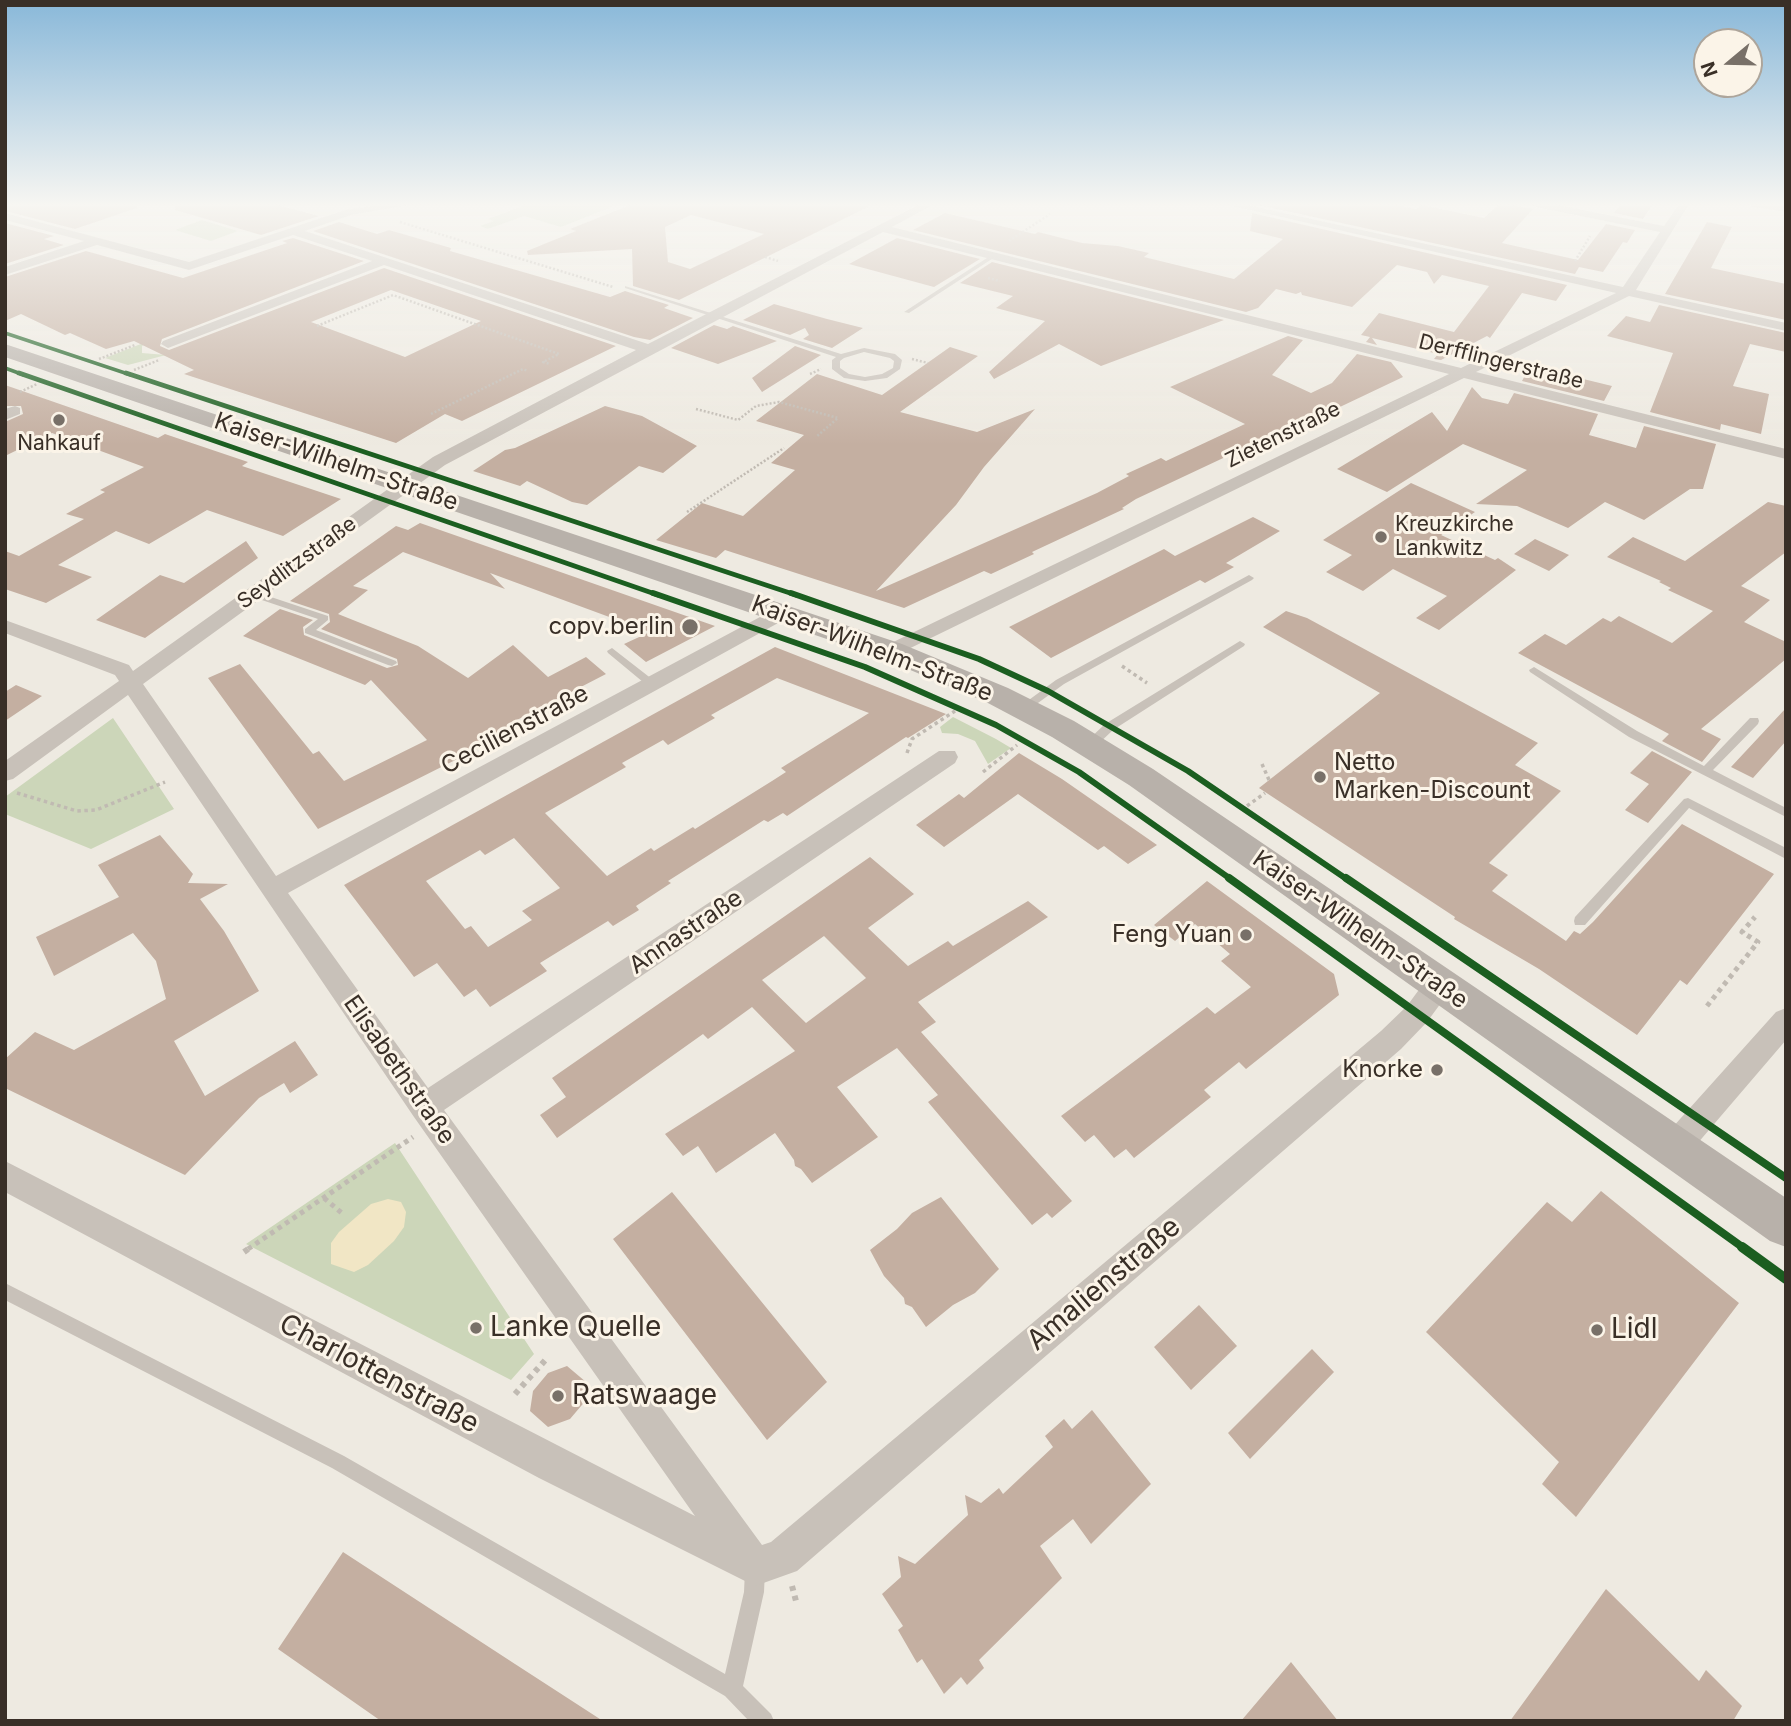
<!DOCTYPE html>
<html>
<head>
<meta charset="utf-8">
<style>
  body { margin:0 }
  #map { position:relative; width:1791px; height:1726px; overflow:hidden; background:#eeeae1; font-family:Inter,sans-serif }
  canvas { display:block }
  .frame { position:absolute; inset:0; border:7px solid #392f27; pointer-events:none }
  .north { position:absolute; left:1693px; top:28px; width:70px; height:70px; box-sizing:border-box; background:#fbf4e8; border:2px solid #ada59b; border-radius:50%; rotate:251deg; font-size:19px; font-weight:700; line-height:28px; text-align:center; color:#392f27 }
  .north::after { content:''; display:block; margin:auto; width:24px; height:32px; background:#787068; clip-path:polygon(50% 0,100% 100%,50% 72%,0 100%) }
</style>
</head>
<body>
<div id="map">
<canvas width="1791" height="1726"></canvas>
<div class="frame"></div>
<div class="north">N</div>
</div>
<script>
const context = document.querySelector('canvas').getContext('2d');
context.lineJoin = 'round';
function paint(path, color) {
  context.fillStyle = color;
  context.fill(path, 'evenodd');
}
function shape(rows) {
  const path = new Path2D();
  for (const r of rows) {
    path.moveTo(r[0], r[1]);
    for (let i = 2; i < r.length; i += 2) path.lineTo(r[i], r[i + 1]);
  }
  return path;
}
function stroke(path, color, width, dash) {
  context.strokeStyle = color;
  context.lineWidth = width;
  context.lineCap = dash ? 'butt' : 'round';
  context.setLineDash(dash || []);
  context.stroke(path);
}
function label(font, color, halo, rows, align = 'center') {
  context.font = font + ' Inter,sans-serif';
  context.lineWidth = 6;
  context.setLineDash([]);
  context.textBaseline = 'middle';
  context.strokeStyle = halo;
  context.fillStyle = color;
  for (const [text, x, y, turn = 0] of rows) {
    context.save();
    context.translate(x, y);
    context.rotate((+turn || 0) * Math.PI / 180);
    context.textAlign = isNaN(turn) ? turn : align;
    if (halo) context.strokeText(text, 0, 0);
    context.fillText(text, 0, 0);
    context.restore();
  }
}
paint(shape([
  [528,204,619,204,561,227,524,216,488,229,480,226,494,221,488,219],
  [202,220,238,231,211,241,175,230],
  [151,340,142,346,142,353,166,355,128,365,105,358],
  [953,717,996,739,1011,748,988,764,975,741,958,734,942,733,940,727],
  [113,718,174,809,91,849,5,814,5,797],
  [395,1143,534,1354,511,1380,246,1244]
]), '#ccd6b9');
paint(shape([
  [388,1199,401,1202,406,1212,404,1227,394,1241,368,1265,354,1272,331,1264,331,1243,339,1232,371,1204]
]), '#f1e6c5');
paint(shape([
  [5,204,137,204,137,208,75,229,5,211],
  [176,204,274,204,319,216,261,235,175,210],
  [633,204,874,204,679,300,633,286,632,249,528,255,527,251,576,231,570,229],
  [691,215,764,234,690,269,668,262,665,227],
  [1254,204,1388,204,1416,209,1422,205,1484,218,1499,204,1506,204,1533,209,1502,243,1578,260,1606,224,1635,230,1627,243,1623,242,1603,272,1579,267,1575,274],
  [1621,204,1653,204,1643,219,1614,213],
  [945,213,1035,234,1038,232,1082,243,1118,246,1149,253,1144,257,1234,279,1283,239,1250,231,1252,213,1567,285,1556,301,1522,293,1490,338,1487,336,1441,360,1434,359,1438,354,1372,338,1377,345,1366,342,1370,337,1361,335,1379,313,1454,332,1489,286,1442,275,1434,284,1427,272,1397,265,1352,307,1302,295,1301,292,1296,294,1276,289,1258,308,1246,312,913,230],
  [339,222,377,234,389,230,451,248,450,251,610,297,625,291,669,305,664,308,693,318,650,340,634,337,313,231],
  [1707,222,1732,227,1711,268,1786,284,1786,320,1665,294],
  [5,223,54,236,44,239,64,245,5,264],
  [293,238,364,261,162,339,160,346,169,350,384,268,616,346,462,421,445,414,396,443,184,374,194,370,134,341,106,349,70,333,65,335,21,314,5,321,5,277,86,251,183,278,287,243,282,241],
  [391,290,481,321,405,357,311,322],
  [897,238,980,259,934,287,849,264],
  [992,262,1224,320,1101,366,1059,344,994,379,989,372,1045,321,996,308,1013,296,960,283],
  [774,304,827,319,863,328,832,348,803,339,809,335,805,328,790,335,743,320],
  [1659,305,1786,333,1786,352,1750,344,1733,386,1769,394,1761,434,1721,424,1720,430,1650,412,1673,353,1607,336,1626,316,1650,322],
  [714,325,727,329,733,326,777,341,718,364,671,348],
  [1288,336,1303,340,1272,375,1311,393,1332,383,1357,354,1391,362,1403,377,1241,454,1236,452,1136,499,1122,508,1124,509,1032,552,1034,554,991,574,984,571,904,608,725,550,716,558,656,540,702,503,743,516,795,470,771,463,804,435,756,421,817,374,882,395,950,347,978,356,900,412,977,432,1035,409,984,467,956,505,876,591,1097,493,1129,476,1126,474,1161,458,1166,461,1245,424,1170,387],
  [795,346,821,355,762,392,752,378],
  [1530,366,1612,386,1604,401,1522,381],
  [5,385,158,438,165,434,248,462,242,466,341,499,283,536,207,510,149,544,116,531,58,565,92,577,46,603,5,589,5,551,19,556,84,519,66,514,105,492,100,490,144,467,52,433,5,456,5,422,23,414,21,406,5,406],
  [1472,387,1482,398,1508,404,1514,393,1598,414,1589,435,1636,448,1644,426,1716,444,1703,489,1690,489,1644,520,1605,502,1568,528,1517,506,1476,504,1527,470,1463,444,1387,492,1337,469,1432,412,1447,431],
  [605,406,642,416,697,446,663,473,639,466,587,505,572,502,527,481,520,486,473,471,505,450,515,448],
  [1411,483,1475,512,1441,535,1495,560,1498,558,1516,570,1439,630,1416,618,1447,596,1393,569,1363,591,1326,572,1352,555,1323,540],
  [1768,502,1786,506,1786,552,1741,586,1770,600,1744,622,1786,642,1786,659,1701,729,1721,739,1702,762,1662,741,1669,734,1518,653,1545,634,1566,645,1603,618,1611,622,1619,616,1672,643,1713,611,1668,590,1671,588,1659,582,1661,581,1607,557,1633,537,1685,561],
  [1253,517,1280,531,1226,563,1234,567,1205,583,1200,580,1051,658,1009,627,1164,549,1175,556],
  [420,523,715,626,646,662,624,644,650,632,490,573,505,589,403,552,353,586,368,590,338,614,418,646,468,678,513,645,548,677,586,657,606,674,515,721,521,727,318,829,208,678,240,664,313,754,319,751,344,781,427,740,371,680,365,685,243,636,280,609,313,620,303,627,304,635,387,668,398,665,397,659,321,629,330,622,329,614,290,601,396,526,408,530],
  [1535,539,1569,555,1549,571,1514,554],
  [246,541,258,558,145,638,96,620,160,575,184,583],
  [1286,611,1307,618,1538,743,1515,765,1561,791,1489,863,1508,875,1492,891,1566,941,1574,931,1580,934,1593,922,1682,824,1774,874,1687,985,1680,980,1637,1035,1539,969,1454,919,1455,917,1259,788,1380,693,1263,627],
  [775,647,946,714,908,738,906,737,787,816,783,813,768,822,764,820,668,881,671,883,636,906,639,910,613,926,608,921,540,963,547,971,490,1007,476,989,464,997,437,963,414,977,344,885],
  [777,678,869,713,781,768,786,772,772,781,695,829,693,827,654,851,651,848,607,876,545,813,626,767,622,763,663,740,668,745,715,718,711,715],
  [514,838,560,888,522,911,532,920,488,947,471,926,465,929,426,881,480,850,485,855],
  [16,685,42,696,5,721,5,692],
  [1786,708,1786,741,1753,778,1731,767],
  [1652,751,1692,772,1648,823,1625,810,1649,784,1630,773],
  [1019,753,1062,779,1157,845,1128,864,1104,846,1098,850,1018,794,944,847,916,825,959,794,964,798],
  [160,835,193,874,188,883,228,884,200,899,224,931,259,991,174,1041,205,1096,295,1041,318,1075,290,1093,284,1083,259,1098,185,1175,5,1088,5,1059,35,1032,74,1050,166,999,156,961,133,933,54,976,36,937,119,897,98,865],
  [870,857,914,894,868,928,908,966,948,941,953,946,1028,901,1048,917,918,1002,936,1022,921,1032,1072,1201,1052,1218,1047,1213,1032,1225,928,1102,938,1095,897,1048,837,1087,878,1137,812,1183,801,1169,795,1166,794,1160,775,1133,716,1173,698,1146,683,1156,665,1134,795,1051,752,1007,708,1039,703,1034,557,1138,540,1115,566,1097,552,1078],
  [824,936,866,978,806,1023,762,980],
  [1207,881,1334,974,1339,995,1246,1069,1239,1062,1204,1090,1211,1097,1134,1158,1126,1149,1114,1158,1094,1135,1085,1142,1061,1116,1207,1007,1215,1014,1251,987,1221,961,1230,954,1195,924,1175,941,1154,925],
  [1601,1191,1739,1303,1576,1517,1542,1484,1559,1462,1426,1332,1547,1202,1572,1222],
  [672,1192,827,1382,767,1440,613,1239],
  [941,1197,999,1269,975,1293,953,1305,926,1327,912,1307,905,1304,904,1298,884,1276,870,1250,897,1229,912,1213],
  [1199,1305,1237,1346,1191,1390,1154,1347],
  [1312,1349,1334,1372,1250,1459,1228,1433],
  [567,1366,586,1382,584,1396,587,1399,570,1419,548,1427,530,1411,533,1391,548,1373],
  [1092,1410,1151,1484,1091,1544,1073,1519,1040,1546,1062,1578,979,1660,984,1668,967,1685,961,1677,944,1694,922,1659,917,1663,898,1630,903,1626,882,1594,901,1577,898,1556,915,1564,968,1515,965,1495,981,1503,999,1488,1003,1494,1053,1447,1045,1436,1064,1419,1072,1429],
  [343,1552,515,1664,603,1721,381,1721,278,1649],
  [1606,1589,1699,1681,1706,1670,1742,1706,1733,1721,1510,1721],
  [1291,1662,1338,1721,1241,1721]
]), '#c4afa1');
stroke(shape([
  [400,222,613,287],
  [1009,241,1050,214],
  [765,257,778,261],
  [1575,261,1590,236],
  [988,278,1000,281],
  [317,326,393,295,559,354,543,362,550,364],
  [99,359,135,345],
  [912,359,928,363],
  [134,370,159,360],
  [810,374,821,369],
  [20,392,37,384],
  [696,409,738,420,756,406,779,402,838,418,816,437],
  [431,414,523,369,528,371],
  [687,512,784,448]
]), '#c0bab2', 2.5, [2, 2]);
stroke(shape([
  [1122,666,1147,683],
  [907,753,912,739,955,711],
  [1262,764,1269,780],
  [983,772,1017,745],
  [17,793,77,811,96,810,165,782],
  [1247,806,1265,793]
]), '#c0bab2', 3.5, [3.5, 3.5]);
stroke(shape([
  [1707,1006,1758,942,1742,932,1755,917],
  [324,1198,343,1214],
  [248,1249,413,1137]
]), '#c0bab2', 5, [4.5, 4.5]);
stroke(shape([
  [244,1252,251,1247],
  [515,1394,548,1357],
  [792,1586,796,1601]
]), '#c0bab2', 6, [5, 5]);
paint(shape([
  [993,254,995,257,909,313,904,312,993,254],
  [625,286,841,354,864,348,895,354,902,360,900,369,887,378,865,381,844,378,832,369,832,360,836,357,625,288,625,286],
  [864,352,890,358,894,361,893,368,882,374,865,377,849,374,840,368,840,361,844,358,864,352],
  [1249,575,1254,578,1252,580,1064,684,1027,711,1019,711,1018,708,1056,680,1249,575],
  [253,591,328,616,328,620,316,630,396,661,397,663,392,666,388,665,305,633,305,629,318,619,250,596,250,592,253,591],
  [1240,641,1245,644,1244,646,1113,730,1094,748,1086,748,1084,745,1086,742,1105,724,1240,641],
  [612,648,657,683,658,685,657,687,649,687,608,653,607,651,612,648],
  [1534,667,1637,731,1704,766,1750,718,1758,718,1759,721,1758,724,1713,770,1786,808,1786,817,1629,737,1530,672,1529,670,1534,667],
  [1688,798,1786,848,1786,859,1689,808,1585,925,1575,925,1574,921,1575,917,1684,799,1688,798],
  [5,1283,344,1456,725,1674,744,1592,745,1570,748,1563,755,1560,762,1563,765,1570,764,1592,743,1686,771,1714,774,1721,749,1721,725,1696,332,1468,5,1300,5,1283]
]), '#c8c1b9');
paint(shape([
  [385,204,414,204,351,215,305,231,648,344,920,204,934,204,892,227,1461,368,1616,293,1224,204,1243,204,1623,287,1660,232,1536,207,1531,204,1552,204,1664,226,1679,204,1689,204,1636,290,1786,323,1786,331,1629,296,1476,372,1786,449,1786,459,1464,378,892,657,885,656,882,651,885,646,1449,374,883,232,445,465,143,684,276,876,775,609,789,609,792,613,789,617,288,893,428,1088,939,751,955,751,958,757,955,763,444,1110,762,1545,771,1542,1381,1031,1407,1006,1429,976,1439,973,1449,976,1452,984,1449,992,1427,1022,1401,1049,797,1571,755,1586,539,1478,5,1192,5,1161,695,1516,414,1117,128,695,13,779,5,781,5,761,119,681,115,675,5,633,5,620,129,665,133,671,433,457,636,350,384,265,168,348,161,344,163,341,372,261,293,235,189,270,97,245,5,275,5,267,84,241,5,220,5,213,189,262,345,210,385,204],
  [1748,204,1786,205,1786,212,1754,207,1748,204],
  [15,406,20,408,20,414,5,420,5,409,15,406],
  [1786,1008,1786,1040,1685,1158,1674,1162,1663,1158,1659,1148,1663,1138,1776,1012,1786,1008]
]), '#c8c1b9');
paint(shape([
  [5,344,902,644,1008,688,1074,721,1153,769,1786,1198,1786,1247,1770,1241,1129,785,1052,737,986,702,882,658,5,357,5,344]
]), '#b8b1aa');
stroke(shape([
  [5,333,131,375],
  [5,368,24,375]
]), '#1b5e20', 3.5);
stroke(shape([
  [19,373,658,595],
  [126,373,796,595]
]), '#1b5e20', 5);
stroke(shape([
  [653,593,865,667,996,725,1079,772,1232,880],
  [791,593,979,659,1048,691,1188,771,1348,880]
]), '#1b5e20', 6);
stroke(shape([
  [1229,878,1745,1249],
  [1346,878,1786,1178]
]), '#1b5e20', 8);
stroke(shape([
  [1742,1247,1786,1279]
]), '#1b5e20', 10);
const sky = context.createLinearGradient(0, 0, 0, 445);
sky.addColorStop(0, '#89b8d9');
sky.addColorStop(0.46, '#f7f6f2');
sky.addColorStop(1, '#f7f6f200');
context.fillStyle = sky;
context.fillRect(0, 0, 1791, 445);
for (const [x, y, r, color] of [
  [59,420,7,"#787068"],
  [1381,537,7,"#787068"],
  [690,627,9,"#787068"],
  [1320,777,7,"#787068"],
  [1246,935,7,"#787068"],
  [1437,1070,7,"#787068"],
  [476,1328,7,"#787068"],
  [1597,1330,7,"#787068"],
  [558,1396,7,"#787068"]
]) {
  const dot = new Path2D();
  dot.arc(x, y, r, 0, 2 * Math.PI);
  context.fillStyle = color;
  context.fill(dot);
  stroke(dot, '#fbf4e8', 2.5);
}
label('21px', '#392f27', '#fbf4e8', [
  ["Derfflingerstraße",1501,362,14],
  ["Zietenstraße",1283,435,-26],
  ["Seydlitzstraße",297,563,-36]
]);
label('21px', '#392f27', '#fbf4e8', [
  ["Nahkauf",59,444],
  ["Kreuzkirche",1395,525,"left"],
  ["Lankwitz",1395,549,"left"]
]);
label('24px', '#392f27', '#fbf4e8', [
  ["Kaiser-Wilhelm-Straße",336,462,19],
  ["Kaiser-Wilhelm-Straße",872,649,21],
  ["Cecilienstraße",515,730,-28],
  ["Kaiser-Wilhelm-Straße",1360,930,35],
  ["Annastraße",686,932,-34],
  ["Elisabethstraße",399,1070,55]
]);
label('24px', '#392f27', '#fbf4e8', [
  ["copv.berlin",674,627],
  ["Netto",1334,763,"left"],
  ["Marken-Discount",1334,791,"left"],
  ["Feng Yuan",1232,935],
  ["Knorke",1423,1070]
], 'right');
label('28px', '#392f27', '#fbf4e8', [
  ["Amalienstraße",1104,1284,-40],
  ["Charlottenstraße",379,1374,28]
]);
label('28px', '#392f27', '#fbf4e8', [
  ["Lanke Quelle",490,1328],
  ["Lidl",1611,1330],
  ["Ratswaage",572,1396]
], 'left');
</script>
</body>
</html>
